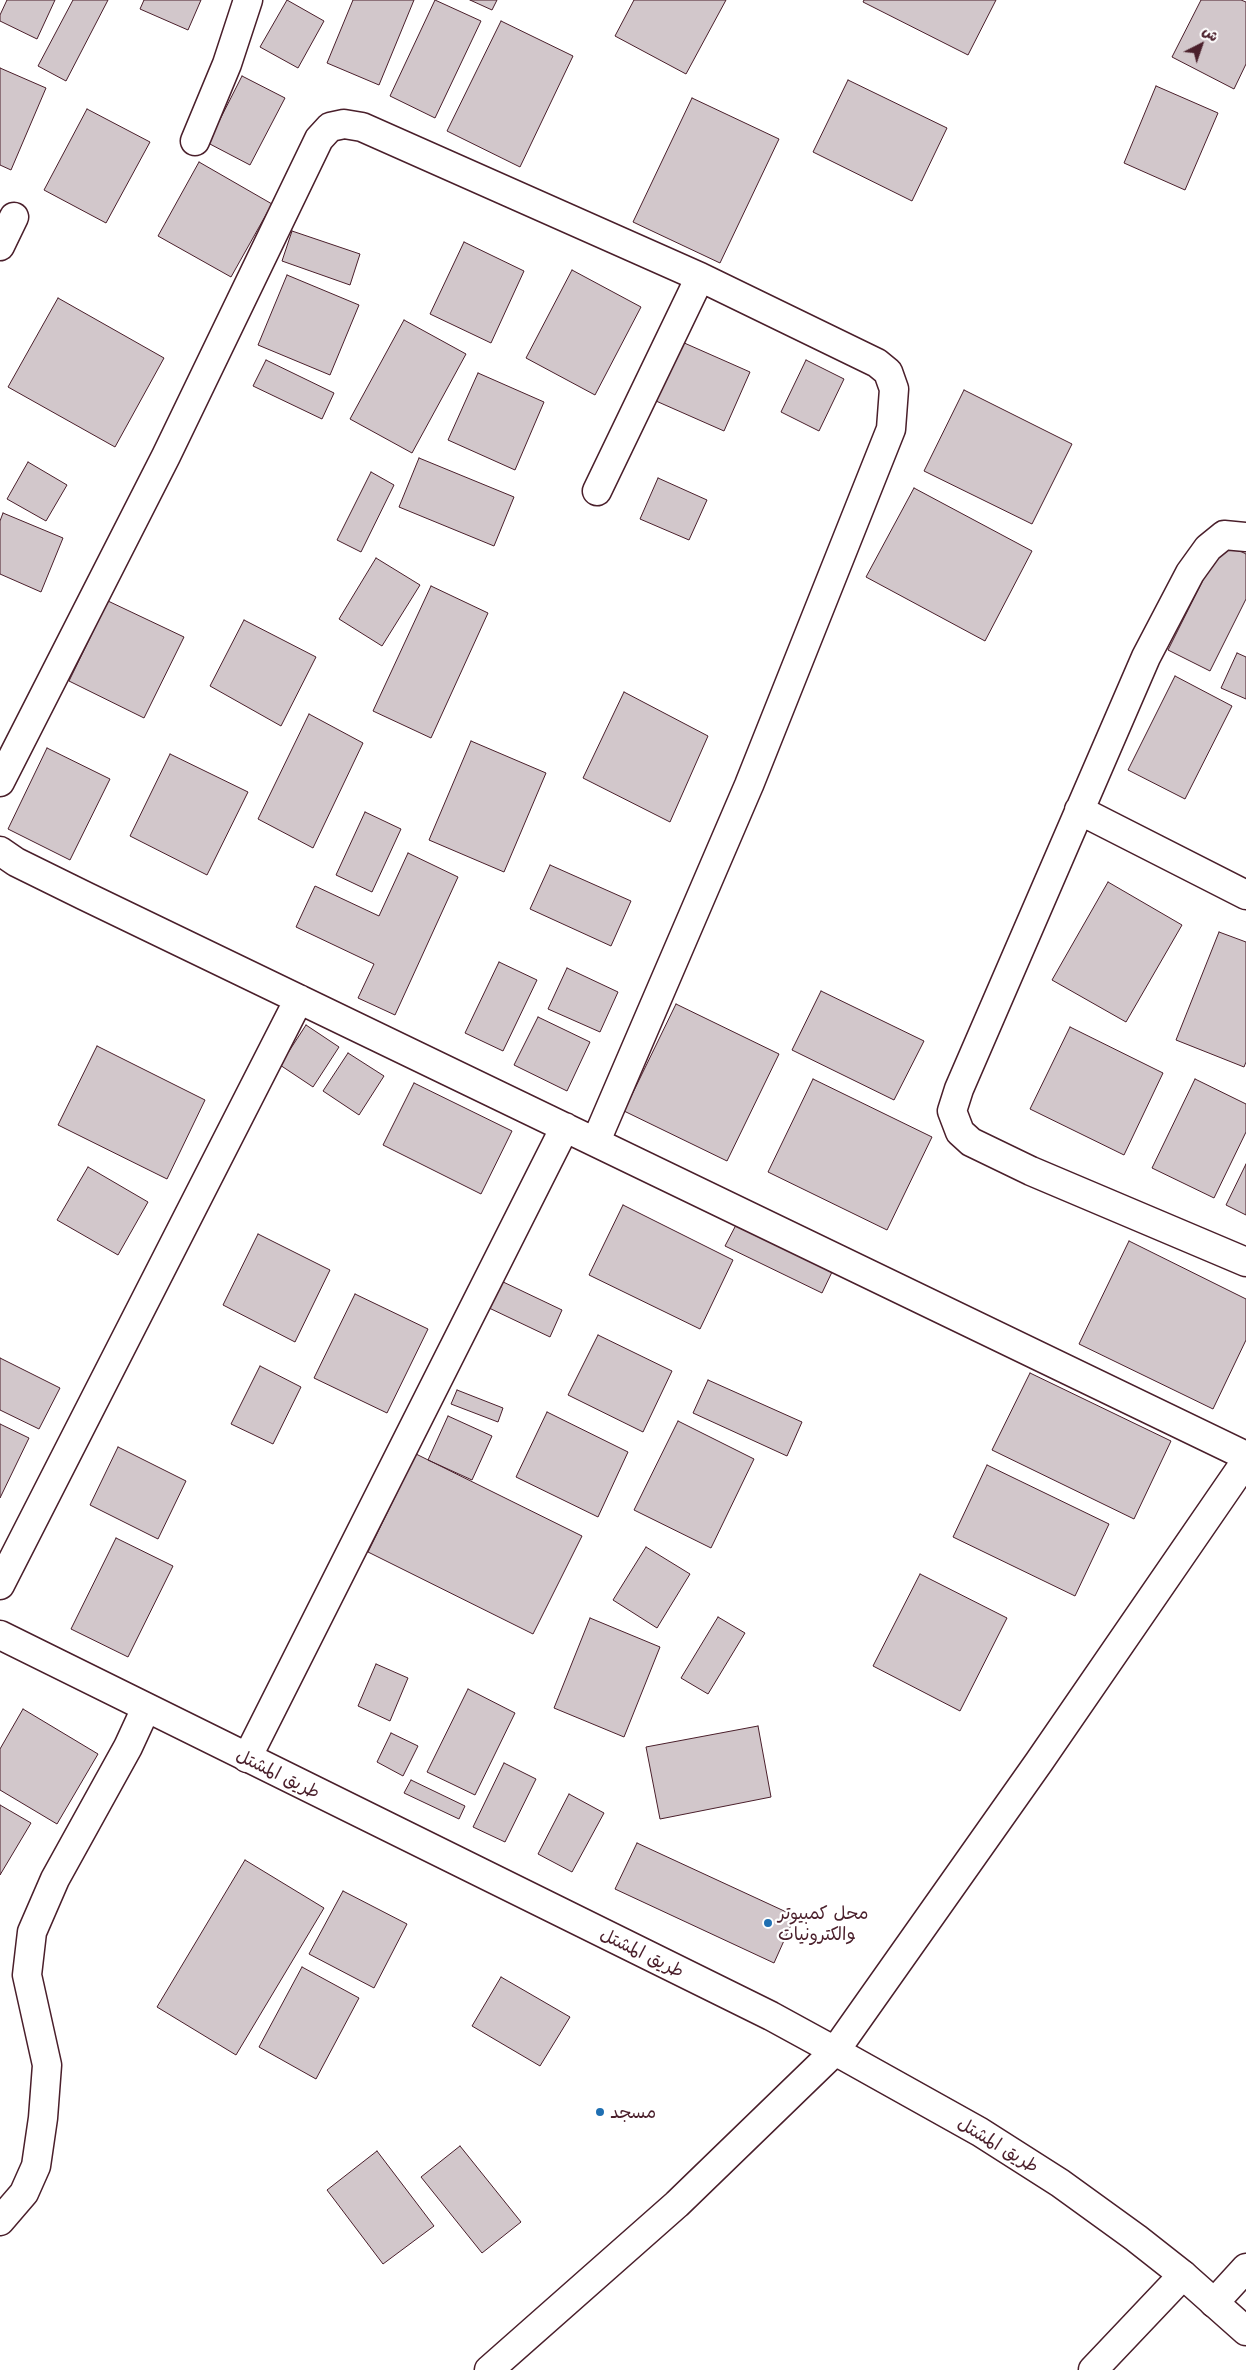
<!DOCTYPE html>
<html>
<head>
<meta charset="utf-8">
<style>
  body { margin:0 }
  #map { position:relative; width:1246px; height:2370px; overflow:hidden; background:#fff; font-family:Mali,"Playpen Sans Arabic",sans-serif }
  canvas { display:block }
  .north { position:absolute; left:1176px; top:20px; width:50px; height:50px; -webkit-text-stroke:4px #fff; paint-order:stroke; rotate:41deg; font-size:14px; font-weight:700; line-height:20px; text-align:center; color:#4a1f2b }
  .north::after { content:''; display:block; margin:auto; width:18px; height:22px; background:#4a1f2b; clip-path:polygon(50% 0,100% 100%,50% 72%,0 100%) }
</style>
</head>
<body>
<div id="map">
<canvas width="1246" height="2370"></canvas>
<div class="north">ش</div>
</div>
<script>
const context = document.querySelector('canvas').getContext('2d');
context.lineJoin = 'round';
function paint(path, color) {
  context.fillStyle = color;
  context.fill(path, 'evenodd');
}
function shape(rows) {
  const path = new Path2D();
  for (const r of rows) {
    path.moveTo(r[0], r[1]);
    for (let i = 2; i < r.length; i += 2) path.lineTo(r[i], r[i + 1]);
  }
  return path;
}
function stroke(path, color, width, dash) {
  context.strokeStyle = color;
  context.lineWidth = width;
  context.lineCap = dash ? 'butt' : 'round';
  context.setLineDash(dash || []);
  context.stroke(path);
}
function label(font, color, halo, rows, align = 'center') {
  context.font = font + ' Mali,"Playpen Sans Arabic",sans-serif';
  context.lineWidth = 4.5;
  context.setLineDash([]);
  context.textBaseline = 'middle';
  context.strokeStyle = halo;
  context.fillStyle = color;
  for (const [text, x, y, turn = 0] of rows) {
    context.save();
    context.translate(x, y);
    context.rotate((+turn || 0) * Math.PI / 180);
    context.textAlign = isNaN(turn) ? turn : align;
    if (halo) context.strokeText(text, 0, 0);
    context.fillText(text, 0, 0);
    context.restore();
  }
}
const building = shape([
  [7,0,55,0,37,39,0,21,0,15,7,0],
  [73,0,108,0,66,81,38,66,73,0],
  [144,0,201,0,188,30,140,9,144,0],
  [287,0,324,21,298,68,260,47,287,0],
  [353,0,414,0,379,85,327,63,353,0],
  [435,0,481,21,435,118,390,96,435,0],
  [470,0,497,0,492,10,470,0],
  [634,0,726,0,686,74,615,36,634,0],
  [864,0,996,0,968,55,863,2,864,0],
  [1201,0,1241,0,1246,2,1246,64,1234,89,1172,57,1201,0],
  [501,21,573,56,520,167,447,131,501,21],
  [0,68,46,88,11,170,0,165,0,68],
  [242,76,285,98,250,165,208,143,242,76],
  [848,80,947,128,912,201,813,152,848,80],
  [1156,86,1218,113,1185,190,1124,163,1156,86],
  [692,98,779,139,720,263,633,222,692,98],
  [87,109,150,142,106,223,44,190,87,109],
  [199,162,272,204,231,277,158,236,199,162],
  [292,231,360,254,350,285,282,261,292,231],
  [464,242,524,271,491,343,430,314,464,242],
  [572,270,641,307,595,395,526,358,572,270],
  [287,275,359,305,330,375,258,345,287,275],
  [58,298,164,358,115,447,8,387,58,298],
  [404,320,466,354,412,453,350,419,404,320],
  [682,342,750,372,724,431,656,401,682,342],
  [266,360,334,393,322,419,253,386,266,360],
  [806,360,844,379,819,431,781,412,806,360],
  [478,373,544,402,515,470,448,440,478,373],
  [964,390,1072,444,1032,524,924,471,964,390],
  [419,458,514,497,494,546,399,507,419,458],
  [28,462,67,485,46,521,7,499,28,462],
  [371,472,394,485,361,552,337,540,371,472],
  [658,478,707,500,689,540,640,519,658,478],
  [914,488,1032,551,985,641,866,577,914,488],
  [3,513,63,538,41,592,0,574,0,521,3,513],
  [1222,542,1246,554,1246,599,1210,671,1168,650,1222,542],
  [376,558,420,585,382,646,339,619,376,558],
  [431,586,488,613,431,738,373,711,431,586],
  [108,601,184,637,144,718,69,681,108,601],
  [244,620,316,657,281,726,210,686,244,620],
  [1237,653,1246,657,1246,699,1221,688,1237,653],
  [1175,676,1232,706,1185,799,1128,770,1175,676],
  [624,692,708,736,670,822,583,778,624,692],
  [309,714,363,743,313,848,258,819,309,714],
  [471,741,546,773,504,872,429,840,471,741],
  [47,748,110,779,70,860,8,829,47,748],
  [170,754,248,792,207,875,130,836,170,754],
  [365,812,401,829,372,892,336,875,365,812],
  [408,853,458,877,395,1015,358,998,374,964,296,927,315,886,379,916,408,853],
  [550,865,631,901,611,946,530,909,550,865],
  [1108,882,1182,925,1126,1022,1052,980,1108,882],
  [1219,932,1246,942,1246,1062,1244,1067,1176,1040,1219,932],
  [499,962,537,980,503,1051,465,1033,499,962],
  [567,968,618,992,600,1032,548,1009,567,968],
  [821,991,924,1041,894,1100,792,1050,821,991],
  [676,1004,779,1054,727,1161,624,1111,676,1004],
  [538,1017,590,1042,567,1091,514,1065,538,1017],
  [306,1025,339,1047,313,1087,280,1065,306,1025],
  [1070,1027,1163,1073,1124,1155,1030,1109,1070,1027],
  [97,1046,205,1100,167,1179,58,1125,97,1046],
  [348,1053,384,1076,359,1115,323,1091,348,1053],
  [813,1079,932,1137,887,1230,768,1172,813,1079],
  [1195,1079,1246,1104,1246,1132,1214,1198,1152,1168,1195,1079],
  [414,1083,512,1131,481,1194,383,1145,414,1083],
  [1246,1164,1246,1215,1226,1205,1246,1164],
  [88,1167,148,1202,118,1255,57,1220,88,1167],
  [623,1205,733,1260,700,1329,589,1275,623,1205],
  [736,1225,832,1272,822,1293,725,1246,736,1225],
  [258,1234,330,1270,295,1342,223,1305,258,1234],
  [1129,1241,1246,1299,1246,1340,1213,1409,1079,1344,1129,1241],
  [499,1280,562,1310,550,1337,487,1307,499,1280],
  [355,1294,428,1329,387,1413,314,1378,355,1294],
  [598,1335,672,1371,643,1432,568,1395,598,1335],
  [0,1358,60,1388,39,1429,0,1410,0,1358],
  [260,1366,301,1387,273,1444,231,1424,260,1366],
  [1030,1373,1171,1441,1134,1519,992,1450,1030,1373],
  [708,1380,802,1422,787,1456,693,1413,708,1380],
  [457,1390,503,1408,498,1422,451,1404,457,1390],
  [547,1412,628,1452,598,1517,516,1477,547,1412],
  [448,1416,492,1436,472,1480,428,1460,448,1416],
  [678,1421,754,1459,711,1548,634,1510,678,1421],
  [0,1424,29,1438,0,1498,0,1424],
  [118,1447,186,1481,158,1539,90,1505,118,1447],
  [416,1454,582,1536,533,1634,368,1552,416,1454],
  [987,1465,1109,1524,1075,1596,953,1537,987,1465],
  [116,1538,173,1566,128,1657,71,1629,116,1538],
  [646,1547,690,1574,657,1628,613,1600,646,1547],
  [920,1574,1007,1618,960,1711,873,1666,920,1574],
  [718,1617,745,1633,708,1694,681,1678,718,1617],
  [590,1618,660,1647,624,1737,554,1708,590,1618],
  [376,1664,408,1678,390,1721,358,1706,376,1664],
  [468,1689,515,1713,475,1795,427,1772,468,1689],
  [23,1709,98,1754,57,1824,0,1790,0,1749,23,1709],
  [758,1726,771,1797,660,1819,646,1747,758,1726],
  [391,1733,418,1746,403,1776,377,1762,391,1733],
  [504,1763,536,1779,505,1842,473,1827,504,1763],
  [411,1780,465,1806,459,1819,404,1793,411,1780],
  [569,1794,604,1813,572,1872,538,1854,569,1794],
  [0,1805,31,1823,0,1875,0,1805],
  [637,1843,795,1916,774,1963,615,1889,637,1843],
  [245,1860,324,1908,236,2055,157,2007,245,1860],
  [343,1891,407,1924,374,1988,309,1954,343,1891],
  [302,1967,359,1998,316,2079,259,2047,302,1967],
  [501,1977,570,2017,540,2066,472,2026,501,1977],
  [460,2146,521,2222,482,2253,421,2177,460,2146],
  [377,2151,434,2226,383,2264,327,2190,377,2151]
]);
paint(building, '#d2c7cb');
stroke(building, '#4a1f2b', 1);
const minor = shape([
  [195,141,227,64,248,0],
  [0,246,14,217],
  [597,491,700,277],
  [1246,537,1224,535,1208,548,1190,573,1146,657,959,1089,952,1111,960,1132,971,1142,1031,1171,1246,1262],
  [0,782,166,456,319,139,330,127,344,124,362,127,700,277,877,363,888,372,894,389,891,429,749,785,596,1141],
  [1079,810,1246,895],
  [0,851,16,862,85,896,1246,1456],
  [0,1585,299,999],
  [247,1758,565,1127],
  [0,2221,24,2193,36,2166,43,2118,47,2065,27,1975,32,1932,55,1879,128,1747,146,1708],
  [1214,2303,1246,2268],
  [1093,2370,1183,2275]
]);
const major = shape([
  [0,1635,771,2016,835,2051,980,2132,1060,2183,1136,2238,1183,2275,1246,2331],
  [489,2370,677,2204,835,2051,1039,1762,1246,1461]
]);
stroke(minor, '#4a1f2b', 31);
stroke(major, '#4a1f2b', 31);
stroke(minor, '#fff', 28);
stroke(major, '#fff', 28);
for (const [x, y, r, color] of [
  [768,1923,5,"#1f6fb2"],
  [600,2112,5,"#1f6fb2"]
]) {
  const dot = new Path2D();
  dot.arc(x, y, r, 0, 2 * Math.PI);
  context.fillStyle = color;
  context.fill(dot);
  stroke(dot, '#fff', 2);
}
label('18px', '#4a1f2b', '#fff', [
  ["طريق المشتل",278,1774,26],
  ["طريق المشتل",642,1953,26],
  ["طريق المشتل",998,2145,31]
]);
label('18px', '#4a1f2b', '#fff', [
  ["محل كمبيوتر",778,1913],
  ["والكترونيات",778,1934],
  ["مسجد",610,2112]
], 'left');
</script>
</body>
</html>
